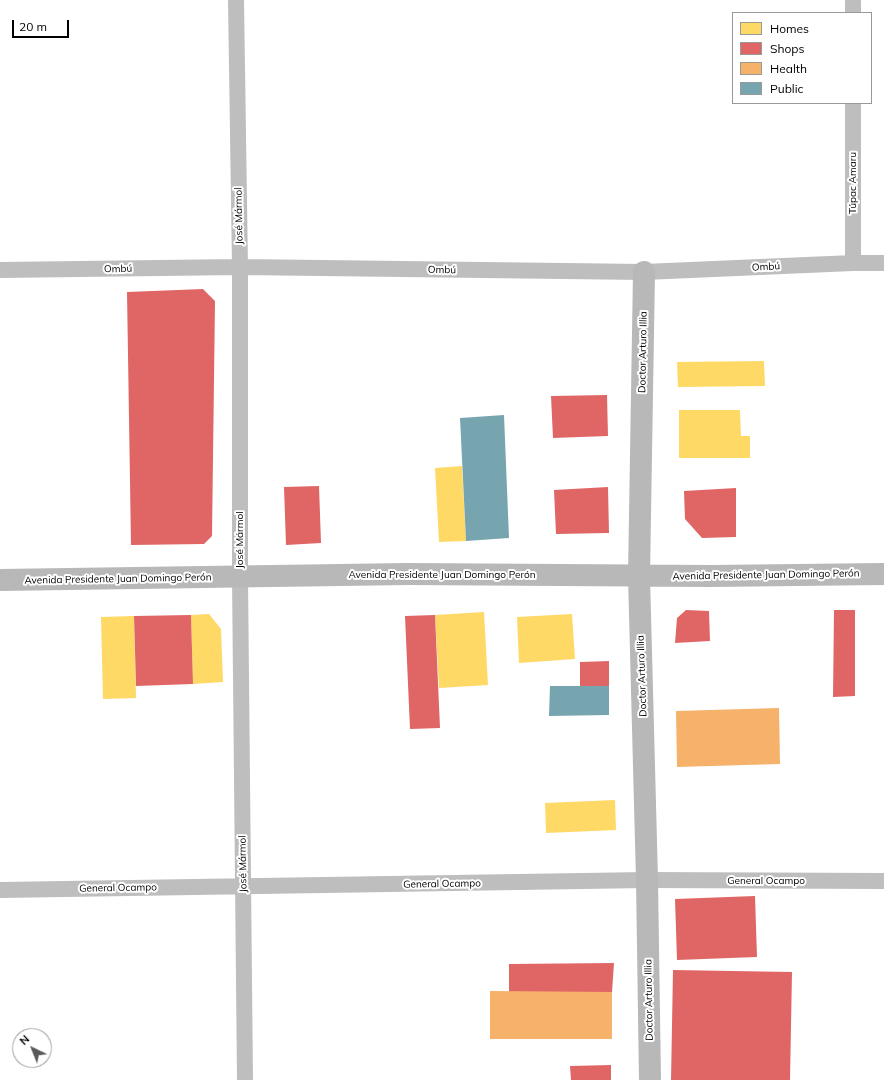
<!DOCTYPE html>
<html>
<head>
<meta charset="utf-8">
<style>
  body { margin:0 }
  #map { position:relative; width:884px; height:1080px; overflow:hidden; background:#fff; font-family:Mulish,sans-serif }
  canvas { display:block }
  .legend { position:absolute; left:732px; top:12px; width:140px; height:92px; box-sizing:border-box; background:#fff; border:1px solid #999; margin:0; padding:5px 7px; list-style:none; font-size:12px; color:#000 }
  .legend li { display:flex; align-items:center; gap:8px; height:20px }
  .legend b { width:20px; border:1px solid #999 }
  .north { position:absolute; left:12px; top:1028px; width:40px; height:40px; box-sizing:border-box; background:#fff; border:1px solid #999; border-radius:50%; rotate:317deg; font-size:11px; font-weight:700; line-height:16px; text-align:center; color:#000 }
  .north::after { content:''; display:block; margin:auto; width:14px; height:18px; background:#595959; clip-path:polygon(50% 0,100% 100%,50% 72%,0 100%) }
  .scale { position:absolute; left:12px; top:20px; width:57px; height:18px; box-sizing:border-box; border:2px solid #000; border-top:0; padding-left:5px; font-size:12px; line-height:14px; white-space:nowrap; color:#000; -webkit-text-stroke:3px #fff; paint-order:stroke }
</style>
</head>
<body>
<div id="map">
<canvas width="884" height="1080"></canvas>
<ul class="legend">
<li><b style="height:11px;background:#ffd966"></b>Homes</li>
<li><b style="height:11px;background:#e06666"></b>Shops</li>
<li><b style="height:11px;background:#f6b26b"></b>Health</li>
<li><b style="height:11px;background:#76a5af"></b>Public</li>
</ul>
<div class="north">N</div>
<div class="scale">20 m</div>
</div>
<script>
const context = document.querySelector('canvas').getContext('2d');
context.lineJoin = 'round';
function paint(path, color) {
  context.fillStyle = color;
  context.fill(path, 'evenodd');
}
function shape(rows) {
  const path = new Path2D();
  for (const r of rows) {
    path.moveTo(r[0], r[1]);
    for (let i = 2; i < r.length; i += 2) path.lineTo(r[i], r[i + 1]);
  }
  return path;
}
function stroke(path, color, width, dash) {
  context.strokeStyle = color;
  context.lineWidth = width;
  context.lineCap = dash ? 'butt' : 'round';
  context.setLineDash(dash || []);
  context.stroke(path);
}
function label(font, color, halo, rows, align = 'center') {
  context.font = font + ' Mulish,sans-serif';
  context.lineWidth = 4;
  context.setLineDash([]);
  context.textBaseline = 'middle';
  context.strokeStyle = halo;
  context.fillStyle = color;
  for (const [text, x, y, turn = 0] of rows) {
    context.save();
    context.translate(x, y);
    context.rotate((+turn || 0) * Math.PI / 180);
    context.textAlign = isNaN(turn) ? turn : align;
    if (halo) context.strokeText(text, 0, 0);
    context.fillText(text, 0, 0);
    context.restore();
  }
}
paint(shape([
  [764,361,765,386,678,387,677,362],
  [679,410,740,410,741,436,750,436,750,458,679,458],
  [462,466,466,541,439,542,435,468],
  [484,612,488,685,439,688,435,615],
  [209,614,221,629,223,682,193,684,191,615],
  [572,614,575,659,519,663,517,617],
  [134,616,136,698,103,699,101,617],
  [615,800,616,830,546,833,545,803]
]), '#ffd966');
paint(shape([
  [203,289,215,301,212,536,204,544,131,545,127,292],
  [607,395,608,436,553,438,551,396],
  [319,486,321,543,286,545,284,487],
  [608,487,609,533,556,534,554,490],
  [736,488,736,537,702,538,685,519,684,491],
  [686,610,709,611,710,641,675,643,677,618],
  [834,610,855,610,855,696,833,697],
  [191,615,193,684,136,686,134,616],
  [435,615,440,728,410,729,405,616],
  [609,661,609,686,580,686,580,662],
  [755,896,757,957,677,960,675,899],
  [614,963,612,992,509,992,509,964],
  [673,970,792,972,790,1080,671,1080],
  [611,1065,611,1080,571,1080,570,1066]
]), '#e06666');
paint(shape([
  [779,708,780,764,677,767,676,711],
  [490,991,612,992,612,1039,490,1039]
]), '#f6b26b');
paint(shape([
  [504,415,509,538,466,541,460,418],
  [550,686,609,686,609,715,549,716]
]), '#76a5af');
stroke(shape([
  [236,0,240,267,240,577,245,1080],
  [853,0,853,13],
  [853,103,853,263],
  [0,270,240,267,644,272,853,263,884,263],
  [0,890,647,880,884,881]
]), '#bebebe', 16);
stroke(shape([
  [644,272,639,576,647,880,650,1080],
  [0,580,408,574,711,576,884,574]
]), '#b8b8b8', 22);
label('10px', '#000', '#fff', [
  ["Túpac Amaru",853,183,-90],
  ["José Mármol",239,216,-91],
  ["Ombú",766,267,-3],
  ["Ombú",118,269,-1],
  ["Ombú",442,270,1],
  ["Doctor Arturo Illia",643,352,-89],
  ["José Mármol",240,540,-90],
  ["Avenida Presidente Juan Domingo Perón",442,575],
  ["Avenida Presidente Juan Domingo Perón",766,575,-1],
  ["Avenida Presidente Juan Domingo Perón",118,579,-1],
  ["Doctor Arturo Illia",642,676,-92],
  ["José Mármol",243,864,-91],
  ["General Ocampo",766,881],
  ["General Ocampo",442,884,-1],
  ["General Ocampo",118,888,-1],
  ["Doctor Arturo Illia",649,1000,-91]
]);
</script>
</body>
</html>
